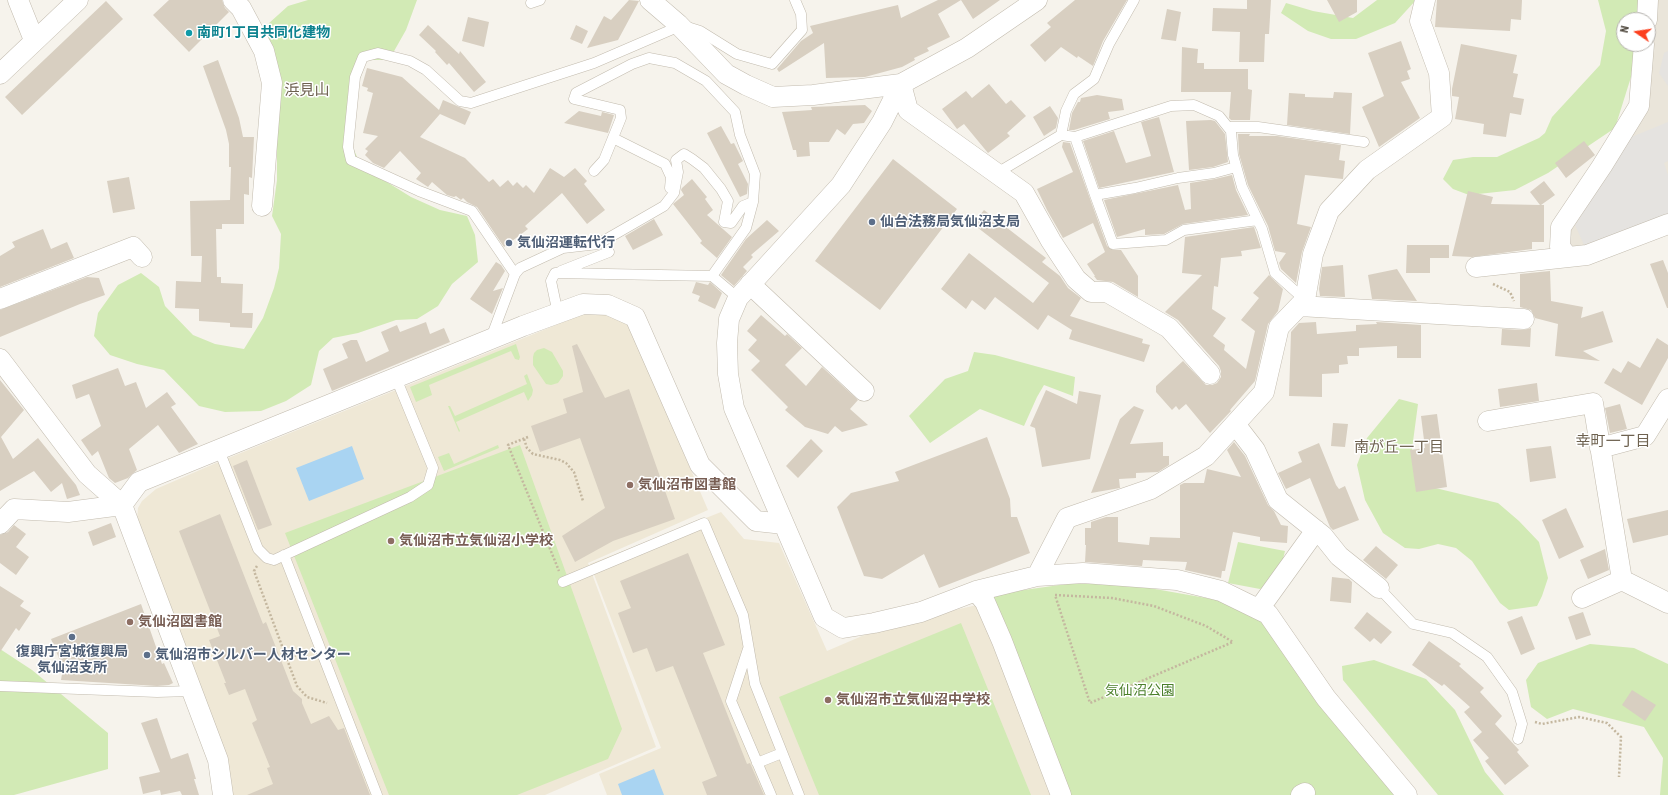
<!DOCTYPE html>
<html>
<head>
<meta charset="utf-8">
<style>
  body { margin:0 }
  #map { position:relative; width:1668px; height:795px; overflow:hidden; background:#f6f3ec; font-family:"Roboto Condensed",sans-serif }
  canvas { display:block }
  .north { position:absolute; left:1616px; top:12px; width:40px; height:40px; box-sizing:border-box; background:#fff; border:1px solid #b7b4b0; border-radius:50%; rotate:283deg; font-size:11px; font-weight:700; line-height:16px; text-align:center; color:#4b4439 }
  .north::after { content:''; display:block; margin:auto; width:14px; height:18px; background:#fc3f1d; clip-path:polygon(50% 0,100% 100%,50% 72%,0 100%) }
</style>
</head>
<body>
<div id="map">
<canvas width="1668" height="795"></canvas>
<div class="north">N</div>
</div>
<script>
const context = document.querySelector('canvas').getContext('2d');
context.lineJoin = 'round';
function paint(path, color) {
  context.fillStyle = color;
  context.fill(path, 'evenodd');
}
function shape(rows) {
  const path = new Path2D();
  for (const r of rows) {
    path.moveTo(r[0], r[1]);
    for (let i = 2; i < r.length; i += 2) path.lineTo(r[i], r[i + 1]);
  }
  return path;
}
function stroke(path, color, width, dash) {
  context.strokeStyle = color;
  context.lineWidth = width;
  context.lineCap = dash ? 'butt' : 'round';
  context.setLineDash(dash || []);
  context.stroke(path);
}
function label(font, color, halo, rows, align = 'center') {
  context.font = font + ' "Roboto Condensed","Noto Sans JP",sans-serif';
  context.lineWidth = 3;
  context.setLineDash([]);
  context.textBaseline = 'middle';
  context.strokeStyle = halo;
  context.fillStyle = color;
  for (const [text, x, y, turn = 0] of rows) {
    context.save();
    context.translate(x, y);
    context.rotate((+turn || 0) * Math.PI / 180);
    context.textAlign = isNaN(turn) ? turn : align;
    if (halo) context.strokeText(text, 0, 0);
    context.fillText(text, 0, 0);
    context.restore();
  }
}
paint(shape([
  [1648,0,1668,0,1668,220,1568,257,1561,227,1639,106,1648,44]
]), '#eae5da');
paint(shape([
  [604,312,628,323,708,510,588,563,656,747,545,795,232,795,229,790,229,765,137,520,138,508,142,501,156,489,216,463,583,314],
  [721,512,744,539,779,543,827,651,862,636,911,620,977,605,1052,795,607,795,599,774,661,748,590,564]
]), '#efe8d6');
paint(shape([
  [308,0,417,0,406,30,389,60,366,60,357,88,347,134,361,166,411,197,440,210,467,216,475,235,478,262,452,284,438,306,417,319,396,320,358,333,333,338,319,351,311,385,286,401,261,411,225,412,199,406,164,370,137,364,110,355,94,336,98,313,118,285,141,273,159,287,165,306,193,335,215,344,244,349,263,318,274,288,279,268,281,234,272,216,277,180,277,111,268,47,268,24,288,6],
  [1377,0,1416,0,1395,23,1356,39,1331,39,1308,31,1281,13,1286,3,1313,11,1353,18],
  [1598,0,1641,0,1639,20,1624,20,1624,44,1636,44,1631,77,1615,128,1548,173,1515,190,1469,195,1453,189,1443,179,1453,160,1473,157,1497,157,1539,138,1545,133,1552,117,1600,65,1606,31],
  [516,344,520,357,519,360,515,359,511,351,429,385,432,395,416,402,410,387],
  [544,348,552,352,563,371,563,376,558,383,551,385,546,384,533,365,533,357,534,353,537,350],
  [974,352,995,355,1075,377,1073,396,1044,385,1037,397,1024,426,980,409,930,443,909,416,945,379,968,371],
  [527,374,533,390,532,395,528,401,524,392,456,422,460,431,459,432,448,406,450,406,455,416,527,384,524,376],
  [1399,399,1418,404,1412,449,1416,474,1431,487,1498,503,1519,521,1539,542,1548,578,1542,596,1537,606,1509,610,1500,603,1472,561,1456,548,1438,544,1419,549,1405,548,1383,533,1365,500,1357,465,1367,438],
  [498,445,499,448,444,471,438,457,449,453,454,464],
  [520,445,622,729,608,759,517,795,389,795,285,533],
  [1238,542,1285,551,1280,571,1268,585,1260,589,1228,583],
  [1074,583,1138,586,1223,601,1264,620,1398,795,1069,795,988,595],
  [961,623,1031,795,819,795,779,697],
  [1590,644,1634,648,1668,664,1668,795,1660,795,1663,758,1644,727,1573,709,1547,719,1531,707,1526,680,1538,663],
  [0,649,32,670,108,733,108,769,14,795,0,795],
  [1374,660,1426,679,1455,710,1485,772,1504,795,1438,795,1343,680,1342,666]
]), '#d2eab5');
paint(shape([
  [1668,51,1668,86,1659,73,1664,53],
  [1668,122,1668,161,1664,163,1668,175,1668,215,1584,245,1575,225,1629,138]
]), '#e5e3e0');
paint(shape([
  [352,446,364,479,309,501,296,468],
  [654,769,664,795,622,795,618,784]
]), '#a9d4f2');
paint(shape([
  [169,0,222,0,225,8,229,12,189,52,153,15],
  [629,0,639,1,618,40,587,48,604,16,611,20],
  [938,0,1000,0,973,19,961,0,938,14,950,37,927,48,929,51,914,58,915,60,902,67,865,77,826,78,824,43,779,72,777,69,801,41,813,33,810,26,898,5,901,18],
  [1075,0,1127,0,1103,41,1093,66,1078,56,1077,58,1061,47,1045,62,1030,45,1051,27,1047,23],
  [1247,0,1271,0,1269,34,1265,34,1264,62,1239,62,1240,32,1212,31,1213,8,1247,9],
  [1327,0,1357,0,1357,12,1339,22],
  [1437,0,1522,0,1521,20,1511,19,1510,31,1435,27],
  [106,1,123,19,22,115,5,97],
  [1167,9,1181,12,1176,41,1161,39],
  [468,17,489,22,484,47,462,41],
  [428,25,459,54,460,51,486,82,474,92,449,63,447,65,435,52,436,51,419,35],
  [576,25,588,31,582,44,570,39],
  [1401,41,1411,69,1407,71,1410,79,1401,82,1420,118,1379,147,1362,107,1384,96,1368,53],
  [1461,44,1517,55,1513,73,1518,74,1513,97,1524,99,1521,115,1510,113,1506,137,1483,134,1484,124,1455,119,1459,97,1452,96,1452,89],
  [1182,47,1198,49,1197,63,1204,63,1204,69,1248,69,1248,89,1252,90,1250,120,1231,120,1229,118,1231,92,1181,92],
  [218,60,239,118,243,137,254,137,252,178,249,177,249,195,244,194,244,224,222,224,222,229,216,229,217,277,221,277,221,283,243,284,242,313,253,313,252,328,230,327,230,323,199,321,199,309,175,308,176,281,201,282,202,256,191,256,190,201,230,200,231,167,229,167,229,144,226,130,203,66],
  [367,68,402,77,439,110,443,100,471,112,465,125,440,114,420,137,465,158,489,182,493,179,500,187,508,180,513,186,517,182,523,188,526,185,534,193,550,168,564,177,575,168,587,181,584,184,605,210,587,224,562,193,525,226,528,229,504,247,477,207,467,202,463,198,461,200,456,196,454,197,447,195,432,182,428,187,416,179,421,173,400,151,384,168,373,163,365,155,368,151,365,149,378,136,363,133,373,93,367,91,368,88,362,86],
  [989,84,1006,104,1011,100,1026,116,1007,133,1010,136,988,153,964,124,957,129,942,109,966,91,972,98],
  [1334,92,1352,93,1350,134,1287,125,1289,93,1305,94,1305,97,1333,98],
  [1097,95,1122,99,1124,110,1108,112,1110,119,1074,130,1069,130,1072,113,1078,102,1080,102,1081,98],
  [865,105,872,111,864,123,853,124,845,135,837,129,829,142,809,142,810,156,797,157,796,150,793,150,782,112,812,110,811,107],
  [1050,106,1058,118,1056,128,1044,136,1033,117],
  [579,111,601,116,602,112,614,115,608,133,564,123],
  [1159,117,1174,172,1099,188,1083,141,1114,131,1126,163,1151,156,1141,122],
  [1211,120,1215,121,1225,134,1228,162,1213,167,1189,170,1186,121],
  [721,126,731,144,734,143,743,161,738,164,748,184,747,194,740,197,707,133],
  [1238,134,1250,134,1249,136,1277,136,1341,145,1339,160,1345,161,1343,179,1305,175,1297,224,1311,227,1302,252,1296,283,1281,269,1279,263,1286,253,1275,251,1268,226,1248,185,1239,154],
  [1584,141,1595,155,1566,178,1555,163],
  [1063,142,1070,143,1107,246,1113,250,1121,250,1138,276,1138,297,1113,282,1097,280,1094,276,1095,276,1087,264,1105,252,1093,223,1063,238,1047,210,1037,189,1073,172,1062,147],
  [893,159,957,209,880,310,815,261],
  [1232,175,1236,190,1248,215,1183,224,1164,234,1145,235,1145,229,1117,237,1104,200,1178,185,1185,210,1191,209,1190,183,1215,179],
  [129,177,135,209,113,213,107,181],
  [692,179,707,197,705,199,713,210,707,215,732,237,717,258,700,243,702,241,673,204,684,195,681,190,682,188],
  [1544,181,1555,195,1541,205,1544,205,1544,242,1532,242,1532,249,1472,257,1452,256,1468,191,1493,197,1491,204,1540,205,1530,192],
  [984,210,1046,258,1042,262,1060,276,1068,288,1081,298,1070,316,1143,339,1142,343,1150,345,1144,362,1069,339,1072,330,1048,315,1038,330,995,297,985,310,972,300,966,309,941,289,969,253,1033,303,1049,283,973,224],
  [654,219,663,235,633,250,625,236],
  [767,220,779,231,751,255,753,257,743,267,747,271,734,286,721,275,746,239],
  [1254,227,1261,248,1241,251,1242,256,1221,258,1218,287,1214,286,1212,309,1226,318,1213,336,1225,345,1224,350,1246,369,1255,331,1241,320,1259,298,1253,293,1269,275,1283,289,1278,311,1268,324,1255,381,1230,410,1231,411,1210,433,1186,404,1179,410,1176,406,1172,410,1156,392,1156,386,1183,361,1206,385,1212,385,1217,383,1221,377,1221,371,1219,366,1178,320,1165,312,1202,275,1182,273,1185,237],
  [43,229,51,249,67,242,74,258,0,287,0,256,15,247,12,242],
  [1407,245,1449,245,1449,258,1430,258,1430,273,1406,273],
  [1663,260,1668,273,1668,308,1667,308,1650,264],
  [496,262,501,265,505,271,493,291,503,288,492,314,470,299],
  [1343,265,1345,297,1320,296,1319,289,1322,267],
  [1397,269,1417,301,1372,299,1368,275],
  [1550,271,1551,301,1583,307,1581,318,1603,311,1613,342,1583,351,1600,361,1555,356,1558,324,1535,318,1531,310,1520,307,1520,274],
  [87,277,99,278,105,295,80,304,0,337,0,310],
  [696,282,708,285,710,282,722,293,715,309,698,301,700,296,692,293],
  [761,315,785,336,787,334,802,348,785,365,806,386,822,367,858,400,850,409,868,425,842,432,835,426,828,434,805,427,785,410,788,407,751,370,760,361,748,350,757,340,747,331],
  [426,322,430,334,444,328,450,342,332,391,323,369,348,358,342,344,351,340,357,340,366,362,389,351,381,332,397,325,400,332],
  [1316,322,1317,334,1356,331,1356,325,1377,324,1376,322,1421,325,1421,358,1397,358,1397,346,1359,348,1359,356,1347,356,1348,364,1339,365,1339,373,1322,374,1322,397,1289,396,1291,332,1299,323],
  [1531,328,1530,347,1501,345,1502,329,1523,330],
  [1657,338,1668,345,1668,358,1642,405,1604,383,1613,368,1621,373,1628,361,1640,368],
  [577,344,605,398,629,389,675,519,613,541,575,562,562,536,605,508,580,438,540,452,531,426,567,413,563,399,583,392,572,346],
  [118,368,125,386,136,382,146,408,167,392,176,404,171,407,198,444,179,453,158,425,129,449,137,470,128,478,115,483,109,478,98,451,92,456,81,440,101,426,89,394,76,399,72,385],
  [0,380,24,410,1,437,13,459,38,438,76,485,80,495,67,499,62,483,51,492,34,471,0,491],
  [1537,383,1539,401,1500,407,1498,389],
  [1046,390,1077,404,1079,391,1101,395,1090,459,1042,467,1035,428,1030,426],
  [1620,404,1627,429,1610,433,1605,408],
  [1134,406,1144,410,1130,444,1163,442,1163,456,1169,456,1169,465,1158,472,1136,473,1136,478,1119,479,1120,488,1091,493,1120,419],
  [1437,414,1447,487,1416,492,1410,450,1425,448,1421,416],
  [1333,423,1348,424,1345,447,1331,446],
  [987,437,1010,499,1011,517,1017,517,1030,553,939,588,924,554,882,579,864,576,837,507,851,493,899,481,895,472],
  [811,439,823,451,798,478,786,466],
  [1234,442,1245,456,1268,505,1274,511,1281,525,1288,526,1287,543,1260,541,1260,537,1233,532,1225,571,1222,571,1221,578,1185,570,1187,562,1143,560,1142,566,1085,562,1086,545,1085,545,1085,528,1091,528,1091,522,1106,517,1118,517,1118,542,1149,545,1150,537,1180,538,1180,485,1184,483,1204,483,1207,469,1241,477,1227,450],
  [1319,443,1336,485,1339,489,1345,486,1359,520,1333,530,1330,527,1310,478,1286,489,1278,473,1302,462,1298,452],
  [1551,446,1556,478,1530,482,1526,449],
  [247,460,272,525,258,530,233,466],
  [1566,508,1584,547,1559,559,1542,520],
  [1668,510,1668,535,1633,543,1627,519],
  [220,514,263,624,266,622,293,691,302,699,302,703,311,724,329,716,338,730,344,728,370,795,247,795,273,784,267,768,270,767,252,723,257,720,245,689,229,695,224,683,226,683,209,640,220,636,179,531],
  [111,523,116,537,93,546,88,532],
  [14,525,26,534,16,547,29,557,16,575,0,563,0,535,8,532],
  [1376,546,1398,565,1386,579,1363,560],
  [1605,549,1609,570,1588,579,1580,560],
  [688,553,725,645,703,653,747,764,750,763,764,795,707,795,702,782,717,776,673,666,656,672,647,648,633,653,618,613,631,608,620,581],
  [1332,577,1349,579,1352,582,1351,603,1330,601],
  [0,586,24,601,20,606,31,613,19,631,16,628,0,652],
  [141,604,162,664,164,663,173,683,169,685,157,686,61,680,63,668,51,639],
  [1367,612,1392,632,1381,644,1374,638,1370,642,1354,628],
  [1583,612,1591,635,1576,640,1568,617],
  [1522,616,1535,649,1521,655,1507,622],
  [1429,641,1461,664,1459,666,1484,688,1480,692,1502,716,1495,724,1519,750,1517,752,1529,766,1505,785,1485,761,1489,758,1473,740,1482,732,1464,712,1470,707,1444,684,1442,686,1412,665],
  [1632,690,1656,705,1645,721,1622,705],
  [157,718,171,759,188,753,196,779,194,779,199,795,182,795,180,791,161,795,160,790,143,794,139,777,160,772,141,723]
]), '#d8cfc1');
const lane = shape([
  [531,3,540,0],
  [1228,127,1258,127,1364,142],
  [1061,135,1066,111,1074,94,1094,79,1109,44,1134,0],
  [1075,137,1095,195,1113,244,1166,240,1184,230,1258,220],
  [613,138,665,164,671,177,670,188],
  [594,171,604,160,621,118,620,110,574,99,576,93,632,64,649,58,675,63,706,81,735,112,740,135,755,174,753,202],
  [997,173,1061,135,1075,137,1171,106,1194,105,1219,116,1231,131,1233,155,1242,187,1262,229,1275,273,1305,300],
  [1095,195,1135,188,1178,178,1214,173,1236,167],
  [561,271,609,252],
  [515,274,472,211,419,191,351,160,348,147,355,77,363,57,378,53,410,61,426,70,460,101,471,103,594,63,673,29,678,24,700,31,737,54,772,64,802,30,801,14,795,0],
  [558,314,551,281,555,273,712,276,738,298],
  [491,338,515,274,520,268,563,248,598,244,664,206,674,193,678,172,676,160,684,154,692,159,704,168,721,189,728,201,724,222,731,223,743,206,753,202,746,228,712,276],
  [219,450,258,549,267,558,274,560,410,497,428,485,433,468,396,378],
  [284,555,377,795],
  [563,582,704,523,743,615,755,684,799,795],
  [1379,588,1413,624,1452,633,1487,657,1512,692,1522,724,1518,739],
  [748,649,731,701,771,795],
  [0,686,157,692,191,691],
  [757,763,782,753]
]);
const street = shape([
  [18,0,34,40],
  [233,0,241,8,264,51,272,83,262,206],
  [650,0,678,24,726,74,746,85,773,97,813,95,901,84,967,48,1037,0],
  [1647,20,1648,0],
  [0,74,78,0],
  [901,84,882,122,841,185,738,298,729,319,727,343,728,374,734,408,824,617,843,628,874,623,921,612,976,591,1037,576,1083,573,1177,580,1221,591,1268,614,1326,698,1407,795],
  [901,84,908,110,1024,193,1051,241,1076,279,1091,292,1107,292,1169,328,1210,374],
  [1568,257,1560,247,1561,227,1602,166,1639,106,1644,44],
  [1476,267,1587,255,1668,224],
  [750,284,864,391],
  [0,299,133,247,142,257],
  [1299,306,1524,319],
  [0,359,87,474,122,505,218,760,223,795],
  [1488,421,1593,403,1622,580],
  [1235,424,1255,450,1278,500,1323,536,1339,556,1379,588],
  [1600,448,1645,436,1668,399],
  [0,524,14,509,68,512,122,505,139,482,523,326,583,304,608,305,635,317,700,465,756,521,784,524],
  [1037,576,1067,518,1151,489,1206,456,1264,392,1279,327,1305,300,1313,254,1329,211,1367,170,1442,117,1439,73,1420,21,1425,0],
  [976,591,985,602,1002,641,1061,795],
  [1582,598,1622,580,1668,603],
  [1259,609,1316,530],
  [1301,795,1305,793]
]);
stroke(lane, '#c2bbae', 11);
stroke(street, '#c2bbae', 21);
stroke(shape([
  [1493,284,1510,292,1514,301],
  [528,437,508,445,559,571],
  [524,439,527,448,533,454,560,460,566,463,574,472,583,501],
  [257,566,254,571,297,686,307,697,327,703],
  [1055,595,1112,598,1154,606,1206,626,1233,642,1090,703,1055,595],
  [286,657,298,655,309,657],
  [1535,722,1542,724,1579,717,1607,723,1621,737,1619,777]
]), '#c4b79f', 2.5, [2, 2]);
stroke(lane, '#fff', 10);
stroke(street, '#fff', 20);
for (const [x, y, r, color] of [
  [189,33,4,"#0f9aa8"],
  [872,222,4,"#5c6f8a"],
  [509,243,4,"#5c6f8a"],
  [630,485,4,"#8d6e63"],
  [391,541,4,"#8d6e63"],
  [130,622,4,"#8d6e63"],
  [72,637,4,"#5c6f8a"],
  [147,655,4,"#5c6f8a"],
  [828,700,4,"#8d6e63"]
]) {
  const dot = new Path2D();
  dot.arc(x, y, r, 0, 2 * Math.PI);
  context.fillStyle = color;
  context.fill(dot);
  stroke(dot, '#fff', 1.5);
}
label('bold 14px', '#0d838f', '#fff', [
  ["南町1丁目共同化建物",197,33]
], 'left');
label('bold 14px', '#4e5e75', '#fff', [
  ["仙台法務局気仙沼支局",880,222],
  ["気仙沼運転代行",517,243],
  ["復興庁宮城復興局",72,652,"center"],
  ["気仙沼支所",72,668,"center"],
  ["気仙沼市シルバー人材センター",155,655]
], 'left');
label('bold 14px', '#785e54', '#fff', [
  ["気仙沼市図書館",638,485],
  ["気仙沼市立気仙沼小学校",399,541],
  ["気仙沼図書館",138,622],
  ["気仙沼市立気仙沼中学校",836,700]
], 'left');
label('14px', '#4a7f2a', '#fff', [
  ["気仙沼公園",1140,691]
]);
label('15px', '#6e6250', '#fff', [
  ["浜見山",307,91],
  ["幸町一丁目",1613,442],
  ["南が丘一丁目",1399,448]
]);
</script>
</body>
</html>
